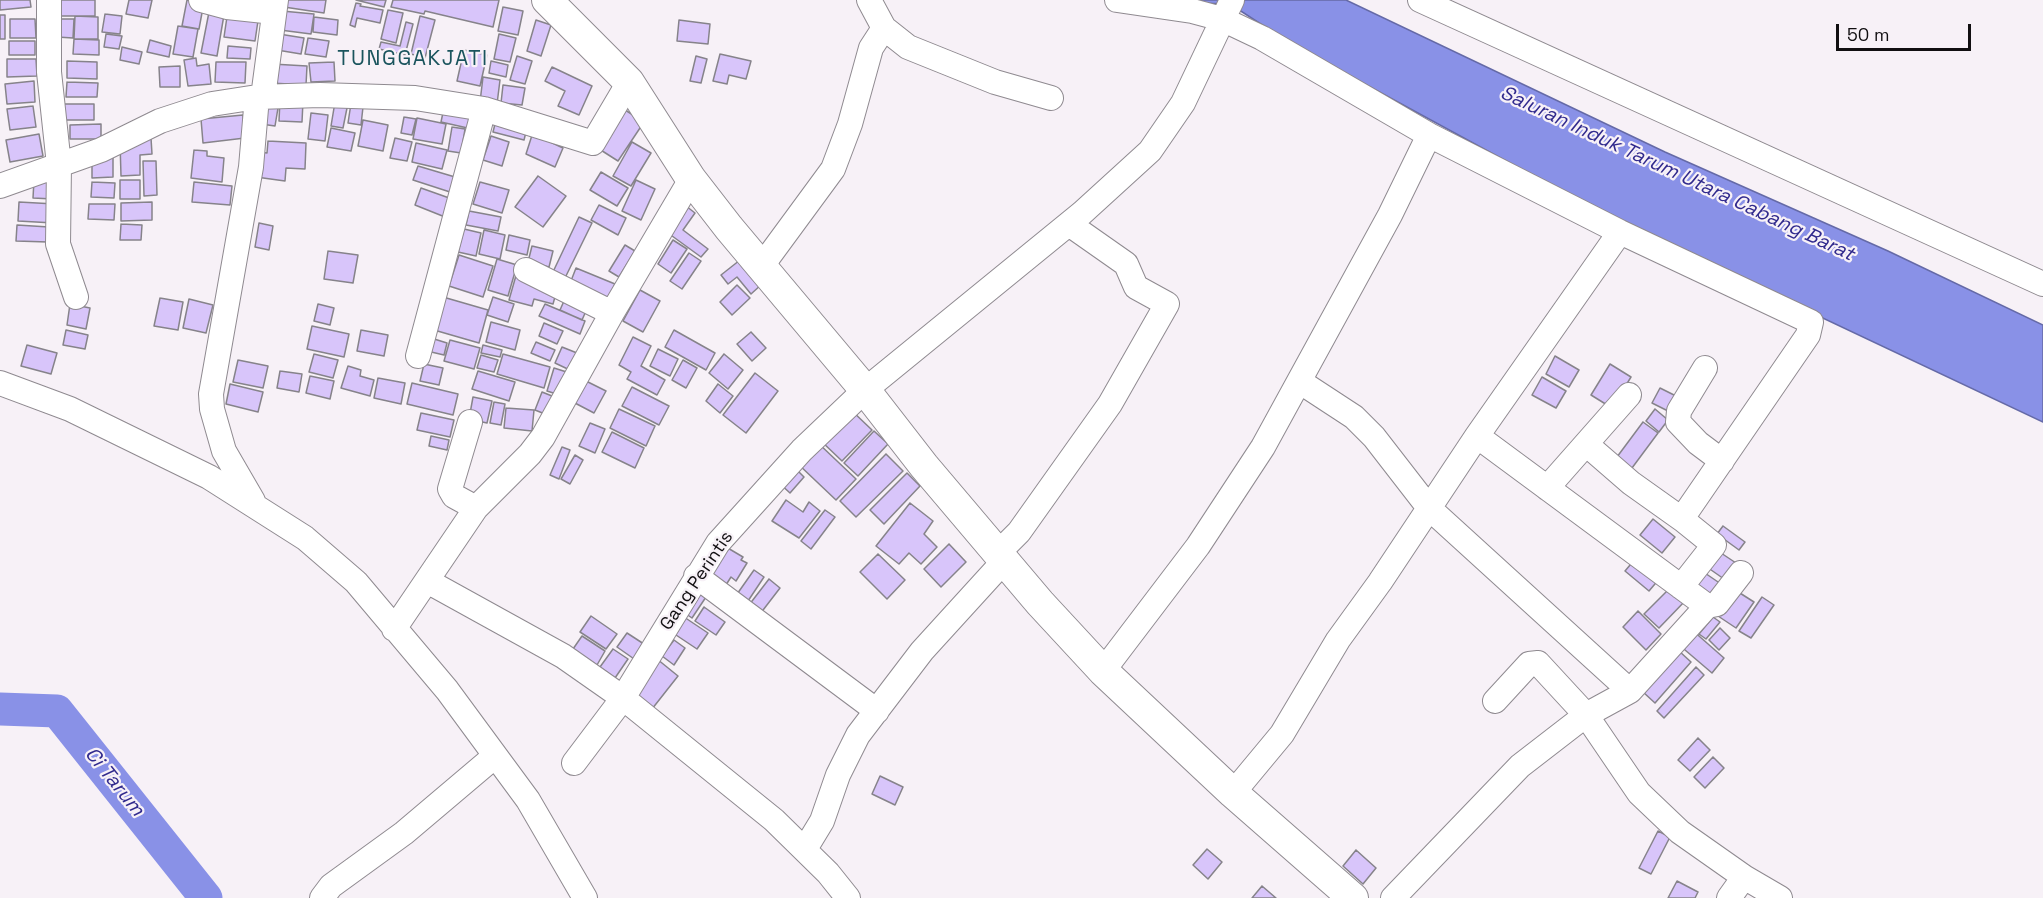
<!DOCTYPE html>
<html>
<head>
<meta charset="utf-8">
<style>
  body { margin:0 }
  #map { position:relative; width:2043px; height:898px; overflow:hidden; background:#f7f1f7; font-family:"Space Grotesk",sans-serif }
  canvas { display:block }
  .scale { position:absolute; left:1836px; top:24px; width:135px; height:27px; box-sizing:border-box; border:3px solid #110f11; border-top:0; padding-left:8px; font-size:18px; line-height:21px; white-space:nowrap; color:#110f11; -webkit-text-stroke:4px #f7f1f7; paint-order:stroke }
</style>
</head>
<body>
<div id="map">
<canvas width="2043" height="898"></canvas>
<div class="scale">50 m</div>
</div>
<script>
const context = document.querySelector('canvas').getContext('2d');
context.lineJoin = 'round';
function paint(path, color) {
  context.fillStyle = color;
  context.fill(path, 'evenodd');
}
function shape(rows) {
  const path = new Path2D();
  for (const r of rows) {
    path.moveTo(r[0], r[1]);
    for (let i = 2; i < r.length; i += 2) path.lineTo(r[i], r[i + 1]);
  }
  return path;
}
function stroke(path, color, width, dash) {
  context.strokeStyle = color;
  context.lineWidth = width;
  context.lineCap = dash ? 'butt' : 'round';
  context.setLineDash(dash || []);
  context.stroke(path);
}
function label(font, color, halo, rows, align = 'center') {
  context.font = font + ' "Space Grotesk",sans-serif';
  context.lineWidth = 4.5;
  context.setLineDash([]);
  context.textBaseline = 'middle';
  context.strokeStyle = halo;
  context.fillStyle = color;
  for (const [text, x, y, turn = 0] of rows) {
    context.save();
    context.translate(x, y);
    context.rotate((+turn || 0) * Math.PI / 180);
    context.textAlign = isNaN(turn) ? turn : align;
    if (halo) context.strokeText(text, 0, 0);
    context.fillText(text, 0, 0);
    context.restore();
  }
}
const water = shape([
  [1178,0,1346,0,1665,152,1888,251,2043,325,2043,422,1609,217,1293,45,1230,4,1196,3,1178,0]
]);
paint(water, '#8991e7');
stroke(water, '#656aa7', 1.5);
stroke(shape([
  [0,709,57,711,206,898]
]), '#8991e7', 33);
const building = shape([
  [0,0,30,0,31,7,0,10,0,0],
  [61,0,95,0,95,16,61,16,61,0],
  [129,0,152,0,148,18,126,14,129,0],
  [187,0,204,2,199,29,182,26,187,0],
  [285,0,326,0,324,13,284,7,285,0],
  [356,0,386,0,384,7,356,0],
  [393,0,499,0,493,27,425,11,424,14,391,7,393,0],
  [356,3,361,4,360,6,383,10,380,23,357,18,355,27,350,25,356,3],
  [210,7,225,9,217,56,201,53,210,7],
  [503,7,523,11,518,35,498,31,503,7],
  [228,10,259,14,255,41,224,37,228,10],
  [388,10,403,13,396,43,381,39,388,10],
  [282,11,314,14,311,34,280,30,282,11],
  [105,14,122,16,120,34,102,32,105,14],
  [0,15,5,15,5,39,0,39,0,15],
  [75,16,98,17,98,39,74,39,75,16],
  [420,16,435,20,425,58,411,54,420,16],
  [314,17,338,20,337,35,313,32,314,17],
  [10,19,35,19,36,38,10,38,10,19],
  [57,19,74,19,73,38,57,37,57,19],
  [536,20,551,25,541,56,527,51,536,20],
  [679,20,710,24,708,44,677,41,679,20],
  [406,22,413,24,405,55,379,49,381,42,400,46,406,22],
  [178,26,198,29,193,57,173,54,178,26],
  [106,34,122,36,119,49,104,47,106,34],
  [279,34,304,38,301,54,277,50,279,34],
  [499,34,516,38,510,62,494,59,499,34],
  [308,38,329,41,326,57,305,54,308,38],
  [74,39,99,40,99,55,73,54,74,39],
  [150,40,171,46,169,57,147,52,150,40],
  [9,41,35,41,35,55,9,55,9,41],
  [228,46,251,48,250,59,227,58,228,46],
  [122,47,142,52,139,64,120,60,122,47],
  [464,50,487,55,480,86,457,81,464,50],
  [720,54,751,61,746,79,729,75,727,84,713,81,720,54],
  [517,56,532,61,525,84,510,80,517,56],
  [696,56,707,59,701,83,690,81,696,56],
  [196,58,197,66,209,64,211,84,188,86,184,60,196,58],
  [7,59,36,59,37,76,7,77,7,59],
  [67,61,97,62,97,79,67,78,67,61],
  [491,61,508,65,506,77,489,73,491,61],
  [216,62,246,62,245,83,215,82,216,62],
  [334,62,335,81,311,82,309,63,334,62],
  [272,64,307,66,306,85,271,83,272,64],
  [180,66,180,87,160,87,159,67,180,66],
  [552,67,592,86,579,115,558,106,565,91,545,81,552,67],
  [483,77,500,80,497,104,480,102,483,77],
  [34,81,35,102,7,104,5,84,34,81],
  [67,82,98,83,97,97,66,97,67,82],
  [503,85,525,88,522,105,501,103,503,85],
  [336,96,349,98,343,128,331,126,336,96],
  [352,97,364,98,361,125,348,123,352,97],
  [265,99,279,102,275,126,261,124,265,99],
  [280,100,303,101,302,122,279,121,280,100],
  [445,103,476,110,472,129,441,122,445,103],
  [64,104,94,104,94,120,64,120,64,104],
  [33,106,36,127,10,130,7,109,33,106],
  [622,108,644,122,618,161,596,147,622,108],
  [311,113,328,115,325,141,308,139,311,113],
  [243,115,245,138,203,143,201,119,243,115],
  [497,116,528,124,524,140,493,132,497,116],
  [404,117,416,119,412,135,401,133,404,117],
  [417,118,446,124,442,144,413,139,417,118],
  [363,120,388,125,383,151,358,146,363,120],
  [101,124,101,139,70,139,70,125,101,124],
  [452,127,465,129,461,153,448,151,452,127],
  [331,128,355,133,351,151,327,147,331,128],
  [534,129,544,139,563,148,555,167,526,154,534,129],
  [39,134,43,156,10,162,6,140,39,134],
  [491,136,509,142,502,166,483,160,491,136],
  [151,138,152,154,140,155,140,175,121,176,120,142,151,138],
  [395,138,412,142,407,161,390,158,395,138],
  [268,141,306,143,305,169,286,168,285,181,256,177,259,152,267,153,268,141],
  [632,142,651,153,631,186,613,176,632,142],
  [416,143,447,150,442,169,412,162,416,143],
  [194,150,207,151,207,156,224,158,222,182,191,178,194,150],
  [113,153,113,177,92,178,92,154,113,153],
  [143,161,156,161,157,195,144,196,143,161],
  [418,166,455,177,450,192,413,180,418,166],
  [601,172,628,188,617,206,590,190,601,172],
  [538,176,566,196,543,227,515,207,538,176],
  [34,180,54,181,53,199,33,198,34,180],
  [120,180,140,180,140,199,120,199,120,180],
  [636,180,655,189,641,220,622,211,636,180],
  [92,182,115,183,114,198,91,197,92,182],
  [194,182,232,186,230,205,192,202,194,182],
  [480,182,509,190,502,213,473,204,480,182],
  [421,188,452,199,445,217,415,205,421,188],
  [19,202,55,204,54,223,18,221,19,202],
  [152,202,152,220,121,221,121,203,152,202],
  [89,204,115,204,114,220,88,219,89,204],
  [599,205,626,218,618,235,591,220,599,205],
  [686,206,695,213,683,230,708,249,701,257,668,233,686,206],
  [469,211,501,217,498,231,466,225,469,211],
  [579,217,592,223,564,280,552,274,579,217],
  [259,223,273,226,269,250,255,247,259,223],
  [121,224,142,225,141,240,120,240,121,224],
  [17,225,49,227,48,242,16,241,17,225],
  [464,229,481,233,476,256,458,252,464,229],
  [484,230,505,235,500,259,479,254,484,230],
  [509,235,530,240,527,255,506,250,509,235],
  [673,240,687,249,671,273,658,264,673,240],
  [625,245,635,251,619,277,609,271,625,245],
  [532,246,553,251,549,267,528,262,532,246],
  [328,251,358,255,353,283,324,279,328,251],
  [689,253,701,261,682,289,670,281,689,253],
  [459,255,493,266,483,297,449,286,459,255],
  [497,259,517,265,508,296,488,290,497,259],
  [740,260,762,284,751,294,737,277,728,284,721,275,740,260],
  [576,268,615,284,607,302,569,286,576,268],
  [517,272,558,286,553,304,534,299,532,306,509,300,517,272],
  [737,285,750,298,732,315,720,302,737,285],
  [640,290,660,301,643,332,623,321,640,290],
  [568,292,590,302,582,320,560,310,568,292],
  [443,297,488,310,479,343,434,330,443,297],
  [493,297,514,304,508,322,487,315,493,297],
  [160,298,183,302,178,330,154,326,160,298],
  [189,299,213,305,206,333,183,328,189,299],
  [70,304,90,308,86,329,67,325,70,304],
  [318,304,334,308,330,325,314,321,318,304],
  [545,304,585,321,580,334,539,316,545,304],
  [491,322,520,330,515,350,486,342,491,322],
  [544,323,563,331,557,344,539,336,544,323],
  [312,326,349,334,344,357,307,349,312,326],
  [66,330,88,335,85,349,63,345,66,330],
  [361,330,388,335,384,356,357,351,361,330],
  [674,330,715,353,706,370,665,347,674,330],
  [751,332,766,348,752,361,737,344,751,332],
  [633,337,651,346,641,366,665,380,657,395,627,379,631,372,619,365,633,337],
  [431,338,447,343,444,355,427,351,431,338],
  [450,340,480,348,474,369,444,361,450,340],
  [536,342,555,350,550,361,531,353,536,342],
  [27,345,57,353,51,374,21,366,27,345],
  [483,345,502,350,500,357,481,353,483,345],
  [562,347,582,355,574,372,555,363,562,347],
  [658,349,678,359,670,376,650,366,658,349],
  [314,354,338,360,333,378,309,372,314,354],
  [503,354,550,367,544,388,497,374,503,354],
  [724,354,743,370,728,389,709,373,724,354],
  [481,355,498,360,494,372,477,368,481,355],
  [1555,356,1579,370,1569,387,1546,374,1555,356],
  [238,360,268,366,263,388,233,382,238,360],
  [683,360,697,368,686,388,672,380,683,360],
  [424,364,443,368,439,385,420,381,424,364],
  [1610,364,1631,377,1612,408,1591,395,1610,364],
  [348,366,361,370,360,376,374,380,370,396,341,388,348,366],
  [554,368,573,374,566,397,547,391,554,368],
  [280,371,302,374,299,392,277,388,280,371],
  [478,371,515,382,509,401,472,389,478,371],
  [755,373,778,391,746,433,723,415,755,373],
  [310,376,334,381,330,399,306,393,310,376],
  [1542,377,1566,391,1556,408,1532,395,1542,377],
  [378,378,405,383,401,404,374,398,378,378],
  [584,380,606,391,594,413,573,402,584,380],
  [412,383,458,394,453,415,407,404,412,383],
  [230,384,263,392,258,412,226,404,230,384],
  [718,384,733,396,720,413,706,401,718,384],
  [632,387,669,406,659,425,622,406,632,387],
  [1660,388,1680,398,1672,413,1652,403,1660,388],
  [542,392,557,398,550,416,535,410,542,392],
  [473,397,492,401,487,423,469,419,473,397],
  [494,402,505,404,501,425,490,423,494,402],
  [506,408,534,410,532,431,504,428,506,408],
  [619,409,655,426,646,446,610,428,619,409],
  [850,409,872,430,842,461,820,440,850,409],
  [1655,409,1668,420,1659,432,1646,421,1655,409],
  [421,413,454,420,450,437,417,430,421,413],
  [1643,422,1658,433,1629,472,1614,461,1643,422],
  [590,423,605,429,595,453,579,446,590,423],
  [874,431,888,444,858,476,844,463,874,431],
  [612,432,644,448,635,468,602,452,612,432],
  [431,436,449,440,447,450,429,446,431,436],
  [817,442,856,479,836,500,797,463,817,442],
  [562,447,570,450,559,479,550,475,562,447],
  [886,454,903,471,856,517,840,501,886,454],
  [575,455,583,460,570,484,561,479,575,455],
  [791,464,804,477,790,493,777,481,791,464],
  [907,473,920,486,884,524,870,510,907,473],
  [786,500,803,512,809,502,820,511,799,538,772,521,786,500],
  [910,503,933,521,924,534,937,547,921,564,909,553,899,564,876,546,910,503],
  [825,510,835,517,811,549,801,541,825,510],
  [1653,519,1675,537,1662,553,1640,535,1653,519],
  [1723,526,1745,542,1739,550,1717,534,1723,526],
  [721,544,743,557,741,560,747,563,736,581,731,577,724,588,703,575,721,544],
  [949,544,966,562,941,587,924,569,949,544],
  [1715,549,1736,563,1724,579,1704,565,1715,549],
  [878,554,905,580,887,599,860,572,878,554],
  [1636,558,1660,578,1649,591,1625,571,1636,558],
  [1699,569,1721,584,1709,599,1688,583,1699,569],
  [754,570,764,577,746,604,735,597,754,570],
  [769,579,780,588,760,614,749,605,769,579],
  [697,582,710,591,692,618,679,609,697,582],
  [1672,586,1686,600,1659,628,1644,614,1672,586],
  [1732,588,1754,602,1736,628,1715,614,1732,588],
  [1762,597,1774,605,1751,638,1739,631,1762,597],
  [704,607,725,622,716,635,695,621,704,607],
  [1638,611,1661,634,1646,650,1623,627,1638,611],
  [591,616,617,634,606,649,580,632,591,616],
  [684,617,708,633,697,649,673,633,684,617],
  [1713,617,1720,622,1706,639,1699,634,1713,617],
  [1720,628,1730,638,1719,650,1709,640,1720,628],
  [1691,629,1724,658,1712,673,1678,644,1691,629],
  [627,633,647,646,637,661,617,647,627,633],
  [582,636,605,651,597,665,573,649,582,636],
  [674,640,685,648,674,665,662,656,674,640],
  [613,649,628,659,615,678,600,667,613,649],
  [1679,651,1691,662,1655,703,1643,692,1679,651],
  [657,659,678,676,652,709,631,692,657,659],
  [1696,667,1704,675,1664,718,1657,711,1696,667],
  [1698,738,1710,750,1690,771,1678,760,1698,738],
  [1713,757,1724,768,1705,788,1694,777,1713,757],
  [880,776,903,787,895,805,872,794,880,776],
  [1658,831,1670,837,1651,874,1639,868,1658,831],
  [1207,849,1222,862,1208,879,1193,865,1207,849],
  [1356,850,1376,868,1363,884,1343,866,1356,850],
  [1677,881,1698,892,1695,898,1668,898,1677,881],
  [1262,886,1276,898,1252,898,1262,886]
]);
paint(building, '#d8c5fa');
stroke(building, '#86838a', 1.5);
const minor = shape([
  [49,0,49,72,59,165,58,244,76,297],
  [201,0,227,7,274,12],
  [869,0,884,28,908,47,995,82,1051,98],
  [1117,0,1192,11,1222,19,1262,38,1429,135,1620,232,1811,322,1808,335,1683,517,1683,520,1714,545,1681,587],
  [1420,0,2043,284],
  [263,97,276,0],
  [0,186,101,150,160,121,212,104,257,97,320,95,415,98,484,109,593,143,629,82],
  [761,267,833,169,850,124,871,48,884,28],
  [526,270,612,313],
  [418,356,484,109],
  [1705,368,1679,411,1678,422,1698,443,1722,461],
  [1299,381,1354,417,1374,437,1429,508,1630,691],
  [0,383,70,409,209,477,305,538,356,582,447,690,528,800,585,898],
  [470,422,450,489,454,496,476,508],
  [1477,436,1707,606,1717,604,1741,573],
  [1586,444,1631,483,1683,520],
  [1547,488,1629,395],
  [253,501,224,451,212,409,211,394,251,167,257,97],
  [997,554,1019,532,1110,404,1167,304,1136,287,1126,264,1069,224],
  [696,576,877,711],
  [429,582,563,656,623,698,774,820,828,873,848,898],
  [394,629,476,508,530,454,543,437,612,313,691,179],
  [1103,671,1198,546,1263,447,1390,215,1429,135],
  [1495,701,1529,664,1538,663,1586,715,1639,793,1680,832,1744,877,1729,898],
  [574,763,623,698,718,543,802,450,865,390,1082,213,1150,151,1183,103,1232,0],
  [1233,793,1282,734,1338,640,1380,582,1477,436,1620,232],
  [805,849,822,821,838,775,858,735,922,651,1004,561],
  [1744,877,1780,898],
  [322,898,331,886,404,833,495,756],
  [1393,898,1520,766,1586,715,1630,691,1707,606]
]);
const major = shape([
  [547,0,629,82,691,179,729,228,865,390,924,466,1040,603,1103,671,1233,793,1353,898]
]);
stroke(minor, '#8f8a90', 26);
stroke(major, '#8f8a90', 32);
stroke(minor, '#fff', 24);
stroke(major, '#fff', 30);
label('18px', '#110f11', '#f7f1f7', [
  ["Gang Perintis",697,581,-56]
]);
label('italic 20px', '#312a8d', '#f7f1f7', [
  ["Saluran Induk Tarum Utara Cabang Barat",1677,174,25],
  ["Ci Tarum",114,782,51]
]);
context.letterSpacing = '1.5px';
label('21px', '#1a545d', '#f7f1f7', [
  ["TUNGGAKJATI",413,59]
]);
context.letterSpacing = '0px';
</script>
</body>
</html>
